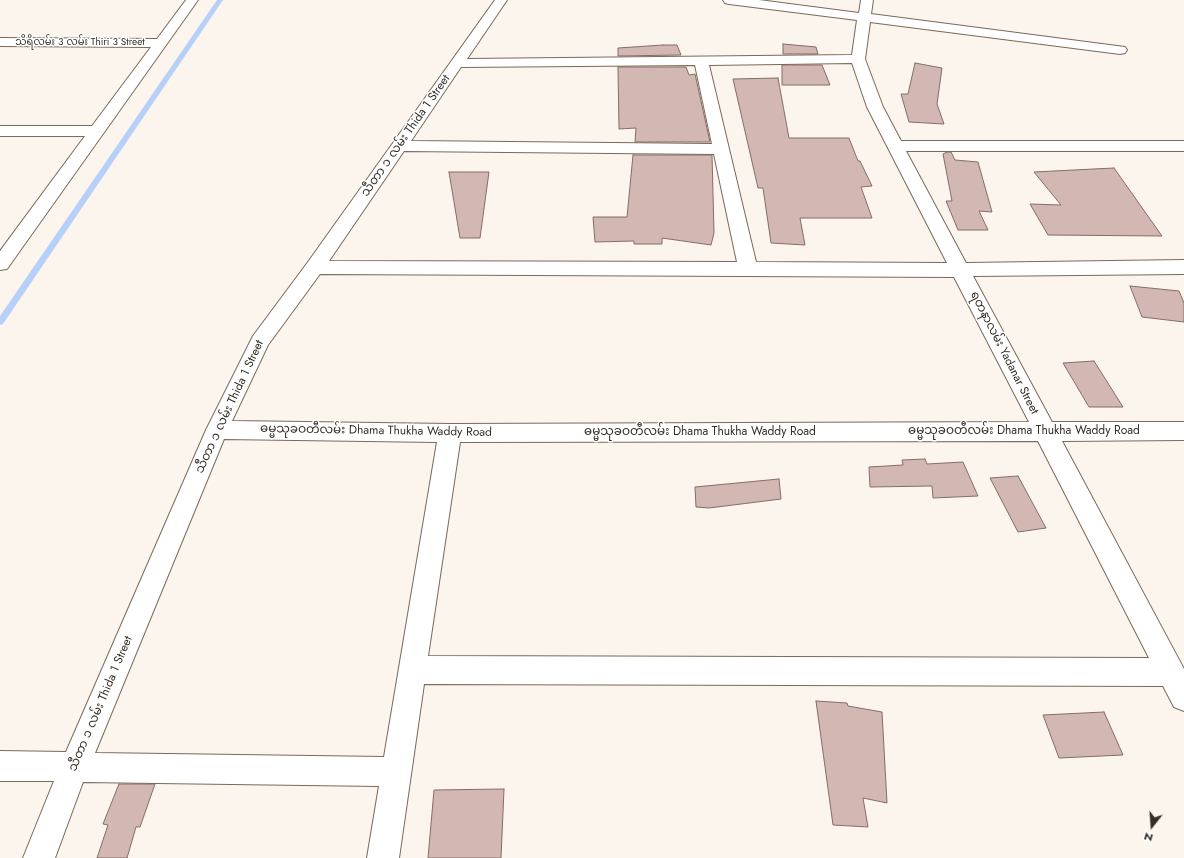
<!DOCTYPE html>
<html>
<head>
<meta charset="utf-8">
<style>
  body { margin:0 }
  #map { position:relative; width:1184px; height:858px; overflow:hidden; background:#fcf5ed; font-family:Jost,sans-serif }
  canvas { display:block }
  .north { position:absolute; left:1132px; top:806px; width:40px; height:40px; -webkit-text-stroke:3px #fff; paint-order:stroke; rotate:197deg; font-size:11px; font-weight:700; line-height:16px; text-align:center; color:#332d25 }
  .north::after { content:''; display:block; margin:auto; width:14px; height:18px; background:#332d25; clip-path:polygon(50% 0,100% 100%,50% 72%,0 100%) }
</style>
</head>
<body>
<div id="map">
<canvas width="1184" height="858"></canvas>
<div class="north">N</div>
</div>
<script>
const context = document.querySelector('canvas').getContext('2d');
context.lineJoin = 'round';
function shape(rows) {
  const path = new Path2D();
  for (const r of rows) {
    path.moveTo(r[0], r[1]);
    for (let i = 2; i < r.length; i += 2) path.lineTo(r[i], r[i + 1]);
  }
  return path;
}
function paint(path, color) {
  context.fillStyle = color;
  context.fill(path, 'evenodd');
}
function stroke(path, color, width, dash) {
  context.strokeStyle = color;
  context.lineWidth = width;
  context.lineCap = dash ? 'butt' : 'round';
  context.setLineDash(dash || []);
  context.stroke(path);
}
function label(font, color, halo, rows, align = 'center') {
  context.font = font + ' Jost,"Noto Sans Myanmar",sans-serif';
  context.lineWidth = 3;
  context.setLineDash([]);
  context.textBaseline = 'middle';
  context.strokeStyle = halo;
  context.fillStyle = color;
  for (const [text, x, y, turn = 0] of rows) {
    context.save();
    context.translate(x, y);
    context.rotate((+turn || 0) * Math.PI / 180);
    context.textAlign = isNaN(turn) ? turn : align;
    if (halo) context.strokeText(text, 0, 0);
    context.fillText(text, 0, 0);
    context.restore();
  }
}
paint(shape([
  [217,0,223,0,3,324,0,325,0,316,217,0]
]), '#b7d0fa');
const building = shape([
  [783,44,816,47,818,54,783,54,783,44],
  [663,45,677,45,681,55,618,56,618,48,663,45],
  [915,63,942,68,937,104,944,124,909,122,901,94,908,94,915,63],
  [782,65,822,65,830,85,782,85,782,65],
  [618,67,686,67,689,75,695,74,710,142,635,142,636,128,619,129,618,67],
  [778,78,789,138,849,138,858,161,860,161,872,186,861,187,872,218,800,218,805,245,771,243,763,188,758,188,733,79,778,78],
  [947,152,951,152,955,160,978,162,992,212,979,211,988,230,958,230,946,201,952,201,943,154,947,152],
  [633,155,712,155,714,233,711,245,662,238,662,244,634,244,634,241,595,242,593,217,627,217,633,155],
  [1114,168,1162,236,1048,235,1030,204,1061,205,1034,172,1114,168],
  [449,172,489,172,480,238,460,238,449,172],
  [1130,286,1179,291,1184,303,1184,322,1142,317,1130,286],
  [1094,361,1123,407,1089,407,1063,363,1094,361],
  [925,459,927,464,963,462,978,496,933,498,932,486,870,487,869,467,903,465,902,460,925,459],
  [1018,476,1046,528,1018,532,990,478,1018,476],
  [779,479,781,499,709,508,696,507,695,487,779,479],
  [816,701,847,703,848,706,882,712,887,803,863,798,868,827,833,825,816,701],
  [1104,712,1123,755,1059,758,1043,715,1104,712],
  [119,784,155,784,140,827,136,827,127,858,97,858,108,825,103,824,119,784],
  [504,789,501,858,428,858,434,790,504,789]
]);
paint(building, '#d2b7b2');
stroke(building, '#856c67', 1);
const street = shape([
  [186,0,198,0,7,269,0,270,0,251,85,136,0,136,0,126,92,126,151,47,0,46,0,38,157,39,186,0],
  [495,0,507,0,467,59,852,55,857,20,729,4,725,3,723,0,759,0,859,13,861,0,873,0,871,14,1125,47,1127,50,1125,53,1120,54,870,22,865,59,883,107,901,141,1184,141,1184,151,906,151,966,263,1184,260,1184,274,973,276,1052,422,1184,422,1184,440,1062,441,1184,669,1184,711,1174,707,1163,686,424,684,399,858,367,858,379,786,83,782,55,858,23,858,54,781,0,781,0,751,66,752,206,430,253,336,308,262,495,0],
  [852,63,867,107,947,263,756,262,709,65,852,63],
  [695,65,712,144,411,141,461,67,695,65],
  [404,151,714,154,737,262,329,261,404,151],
  [320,274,954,277,1029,422,450,424,232,421,268,345,320,274],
  [224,439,437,442,384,757,95,753,224,439],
  [1038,441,1149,658,428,656,460,442,1038,441]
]);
stroke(street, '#796a59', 2);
paint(street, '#fff');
label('10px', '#332d25', '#fff', [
  ["သိရိလမ်း 3 လမ်း Thiri 3 Street",80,43]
]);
label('12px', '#332d25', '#fff', [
  ["သီတာ ၁ လမ်း Thida 1 Street",406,136,-55],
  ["ရတနာလမ်း Yadanar Street",1004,353,63],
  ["သီတာ ၁ လမ်း Thida 1 Street",230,407,-65],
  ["ဓမ္မသုခဝတီလမ်း Dhama Thukha Waddy Road",376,431,1],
  ["ဓမ္မသုခဝတီလမ်း Dhama Thukha Waddy Road",1024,431],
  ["ဓမ္မသုခဝတီလမ်း Dhama Thukha Waddy Road",700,432],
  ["သီတာ ၁ လမ်း Thida 1 Street",101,704,-67]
]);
</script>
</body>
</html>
